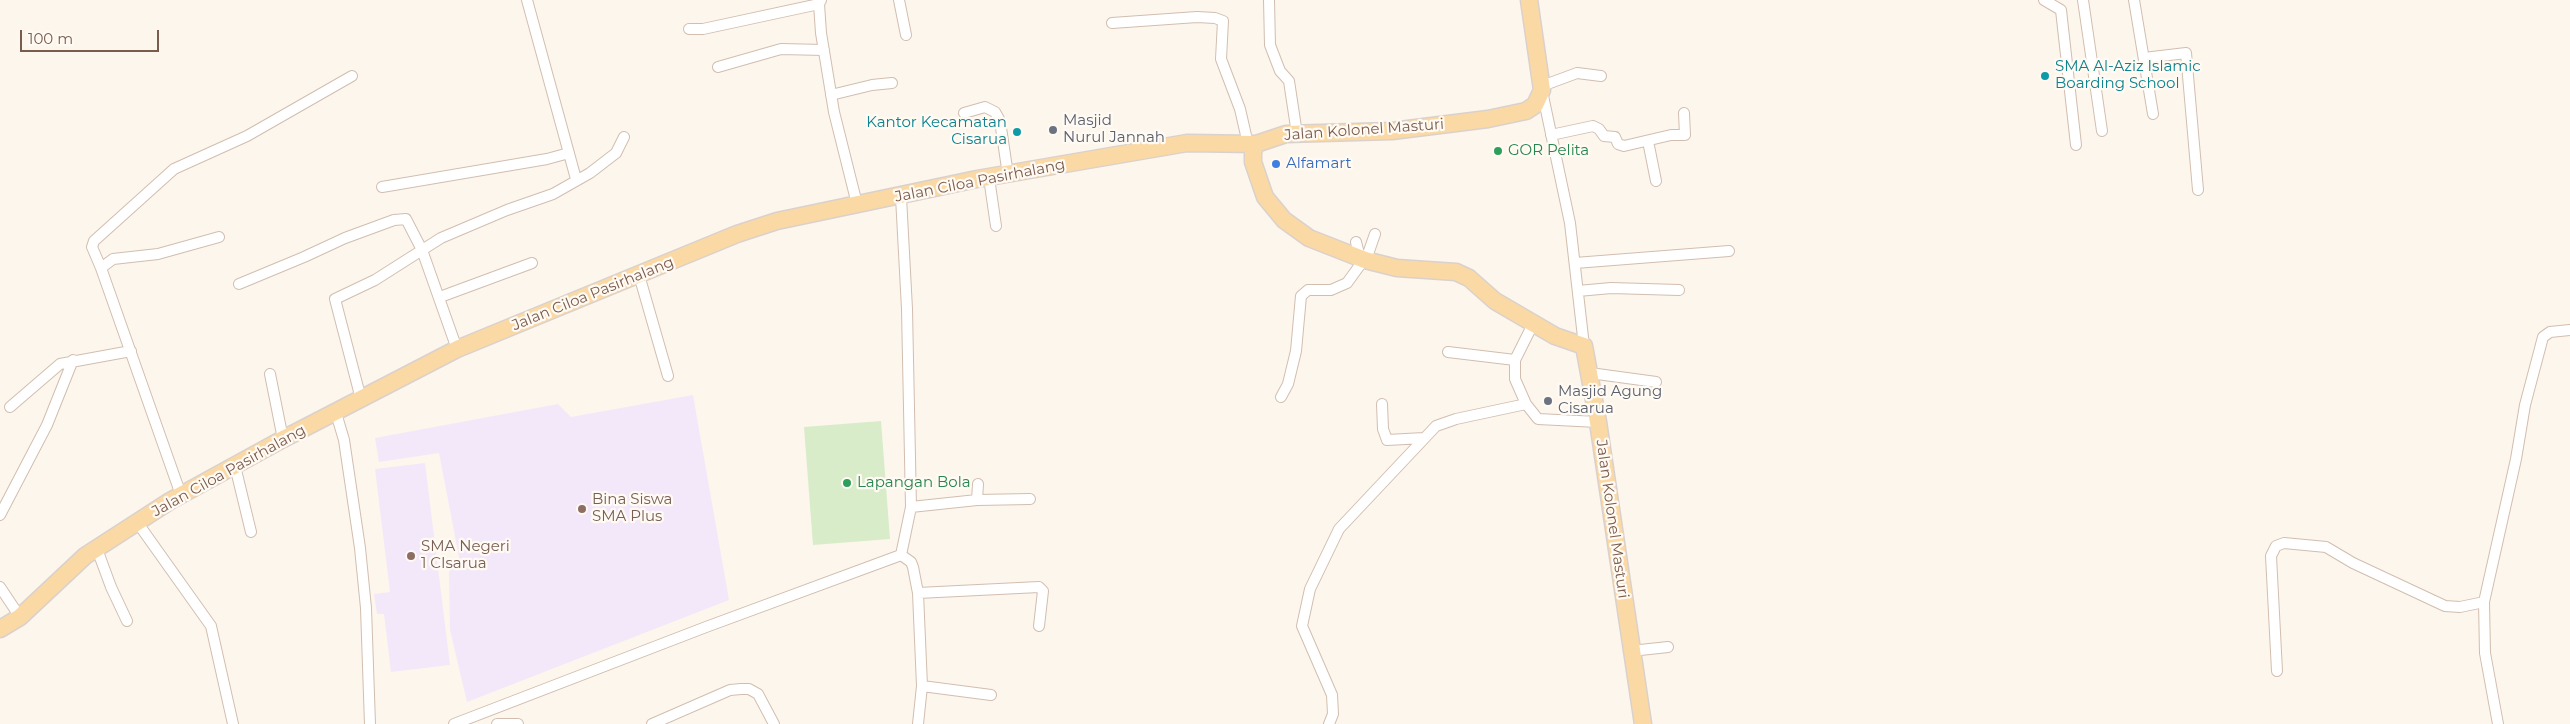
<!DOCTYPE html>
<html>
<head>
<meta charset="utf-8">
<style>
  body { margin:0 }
  #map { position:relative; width:2570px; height:724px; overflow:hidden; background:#fdf6ec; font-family:Montserrat,sans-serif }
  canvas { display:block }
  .scale { position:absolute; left:20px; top:30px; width:139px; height:22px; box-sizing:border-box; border:2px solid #7a5c4d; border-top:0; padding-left:6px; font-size:15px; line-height:18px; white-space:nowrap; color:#7a5c4d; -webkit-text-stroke:4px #fffaf3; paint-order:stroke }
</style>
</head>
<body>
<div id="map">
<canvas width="2570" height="724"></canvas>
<div class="scale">100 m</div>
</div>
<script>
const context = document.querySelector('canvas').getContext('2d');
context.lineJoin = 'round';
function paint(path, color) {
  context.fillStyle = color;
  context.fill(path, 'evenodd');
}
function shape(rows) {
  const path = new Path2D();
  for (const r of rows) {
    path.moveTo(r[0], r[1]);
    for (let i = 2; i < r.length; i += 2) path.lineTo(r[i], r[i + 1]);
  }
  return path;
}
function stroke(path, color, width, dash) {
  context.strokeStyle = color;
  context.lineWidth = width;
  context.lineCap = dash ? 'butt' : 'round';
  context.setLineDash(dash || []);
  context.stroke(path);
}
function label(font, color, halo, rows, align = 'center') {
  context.font = font + ' Montserrat,sans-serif';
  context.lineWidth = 4.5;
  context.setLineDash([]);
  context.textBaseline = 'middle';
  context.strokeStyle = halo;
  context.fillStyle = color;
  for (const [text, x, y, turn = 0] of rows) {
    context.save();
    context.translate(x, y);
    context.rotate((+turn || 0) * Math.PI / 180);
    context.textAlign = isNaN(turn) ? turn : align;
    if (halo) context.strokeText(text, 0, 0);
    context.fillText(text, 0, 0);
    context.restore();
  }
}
paint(shape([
  [693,395,729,600,467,702,450,630,449,572,459,557,439,453,379,462,375,438,558,404,571,417],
  [425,463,450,665,391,672,384,614,377,614,374,594,390,592,375,469]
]), '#f3e8fa');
paint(shape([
  [881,421,890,539,813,545,804,427]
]), '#d8ecc9');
const minor = shape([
  [527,0,576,179],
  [821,0,819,4,821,33,834,112,857,204],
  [899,0,906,35],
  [1269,0,1270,45,1280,71,1289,81,1297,134],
  [2044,0,2061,10,2076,145],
  [2083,0,2102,131],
  [2134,0,2153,114],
  [1112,23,1197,17,1215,18,1223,21,1221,59,1240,109,1248,144],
  [689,29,703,29,819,4],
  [2144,58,2186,53,2198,190],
  [718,67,781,49,824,50],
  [1542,86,1577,73,1601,76],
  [1542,91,1570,223,1584,346],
  [831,95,872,85,892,83],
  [964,113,985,107,995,112,1000,121,1008,175],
  [1551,135,1593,126,1599,129,1604,136,1615,137,1618,144,1624,146,1671,135,1685,135,1684,113],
  [1648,141,1656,181],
  [989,178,996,226],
  [382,187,547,159,569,153],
  [1356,242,1360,258],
  [1575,263,1729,251],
  [101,268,92,247,94,241,174,169,247,136,352,76],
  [639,275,668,376],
  [239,284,304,257,345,238,394,220,406,219,422,250,457,349],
  [1578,291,1611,288,1679,290],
  [440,297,532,263],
  [1533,324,1515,360,1515,379,1526,404,1538,419,1598,422],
  [1448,352,1515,360],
  [1590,373,1656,382],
  [270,374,283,439],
  [1281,397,1288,384,1296,351,1301,296,1308,290,1331,290,1347,283,1368,254,1375,234],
  [361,399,335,299,375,280,441,238,507,210,553,194,590,173,616,153,624,137],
  [1382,404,1383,429,1387,440,1424,438],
  [10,407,60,364,131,351],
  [336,413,344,440,360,548,366,608,370,724],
  [235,466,251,532],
  [181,495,101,268,113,259,158,254,219,237],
  [977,500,1030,499],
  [911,507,977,500,978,484],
  [0,515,47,425,73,360],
  [137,522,211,626,233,724],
  [97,549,111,587,127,621],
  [901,555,911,507,907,309,901,197],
  [0,587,20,617],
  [918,593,1039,587,1043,591,1039,626],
  [1631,651,1668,647],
  [2277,671,2271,556,2276,546,2284,543,2326,547,2353,563,2445,606,2460,607,2484,602],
  [922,686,991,695],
  [454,724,706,627,901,555,911,562,913,567,918,593,922,686,918,724],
  [497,724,518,724],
  [652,724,730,690,741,689,749,689,758,694,774,724],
  [1329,724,1333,714,1332,695,1302,626,1310,589,1339,529,1436,426,1456,419,1526,404],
  [2498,724,2485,653,2484,602,2516,459,2525,405,2543,337,2550,332,2570,330]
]);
const primary = shape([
  [1256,144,1253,152,1253,162,1265,197,1284,220,1309,238,1365,260,1397,268,1456,272,1469,278,1495,301,1555,336,1584,346,1598,422,1643,724],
  [0,629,20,617,85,556,170,501,283,439,457,349,737,234,777,221,977,179,1187,143,1256,144,1286,134,1392,131,1488,119,1526,111,1535,105,1542,90,1529,0]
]);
stroke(minor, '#d1beb0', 12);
stroke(primary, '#dad1cd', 19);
stroke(minor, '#fff', 10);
stroke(primary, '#fbd9a5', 16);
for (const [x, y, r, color] of [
  [2045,76,5,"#0f9aa8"],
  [1053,130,5,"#6b7280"],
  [1017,132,5,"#0f9aa8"],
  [1498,151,5,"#2e9e5b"],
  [1276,164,5,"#3f7fe0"],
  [1548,401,5,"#6b7280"],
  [847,483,5,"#2e9e5b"],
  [582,509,5,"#8d6e63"],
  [411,556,5,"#8d6e63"]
]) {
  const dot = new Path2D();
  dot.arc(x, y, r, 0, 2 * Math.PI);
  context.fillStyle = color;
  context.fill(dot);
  stroke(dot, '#fffaf3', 2);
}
label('15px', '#0d838f', '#fffaf3', [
  ["SMA Al-Aziz Islamic",2055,67],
  ["Boarding School",2055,84],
  ["Kantor Kecamatan",1007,123,"right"],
  ["Cisarua",1007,140,"right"]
], 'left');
label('15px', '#5b616d', '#fffaf3', [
  ["Masjid",1063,121],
  ["Nurul Jannah",1063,138],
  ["Masjid Agung",1558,392],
  ["Cisarua",1558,409]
], 'left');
label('15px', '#7a5c4d', '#fffaf3', [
  ["Jalan Kolonel Masturi",1364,130,-4],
  ["Jalan Ciloa Pasirhalang",980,181,-11],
  ["Jalan Ciloa Pasirhalang",593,294,-22],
  ["Jalan Ciloa Pasirhalang",229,471,-29],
  ["Jalan Kolonel Masturi",1612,519,82]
]);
label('15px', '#27864d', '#fffaf3', [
  ["GOR Pelita",1508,151],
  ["Lapangan Bola",857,483]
], 'left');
label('15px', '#366cbe', '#fffaf3', [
  ["Alfamart",1286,164]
], 'left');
label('15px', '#785e54', '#fffaf3', [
  ["Bina Siswa",592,500],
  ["SMA Plus",592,517],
  ["SMA Negeri",421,547],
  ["1 CIsarua",421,564]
], 'left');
</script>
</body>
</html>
